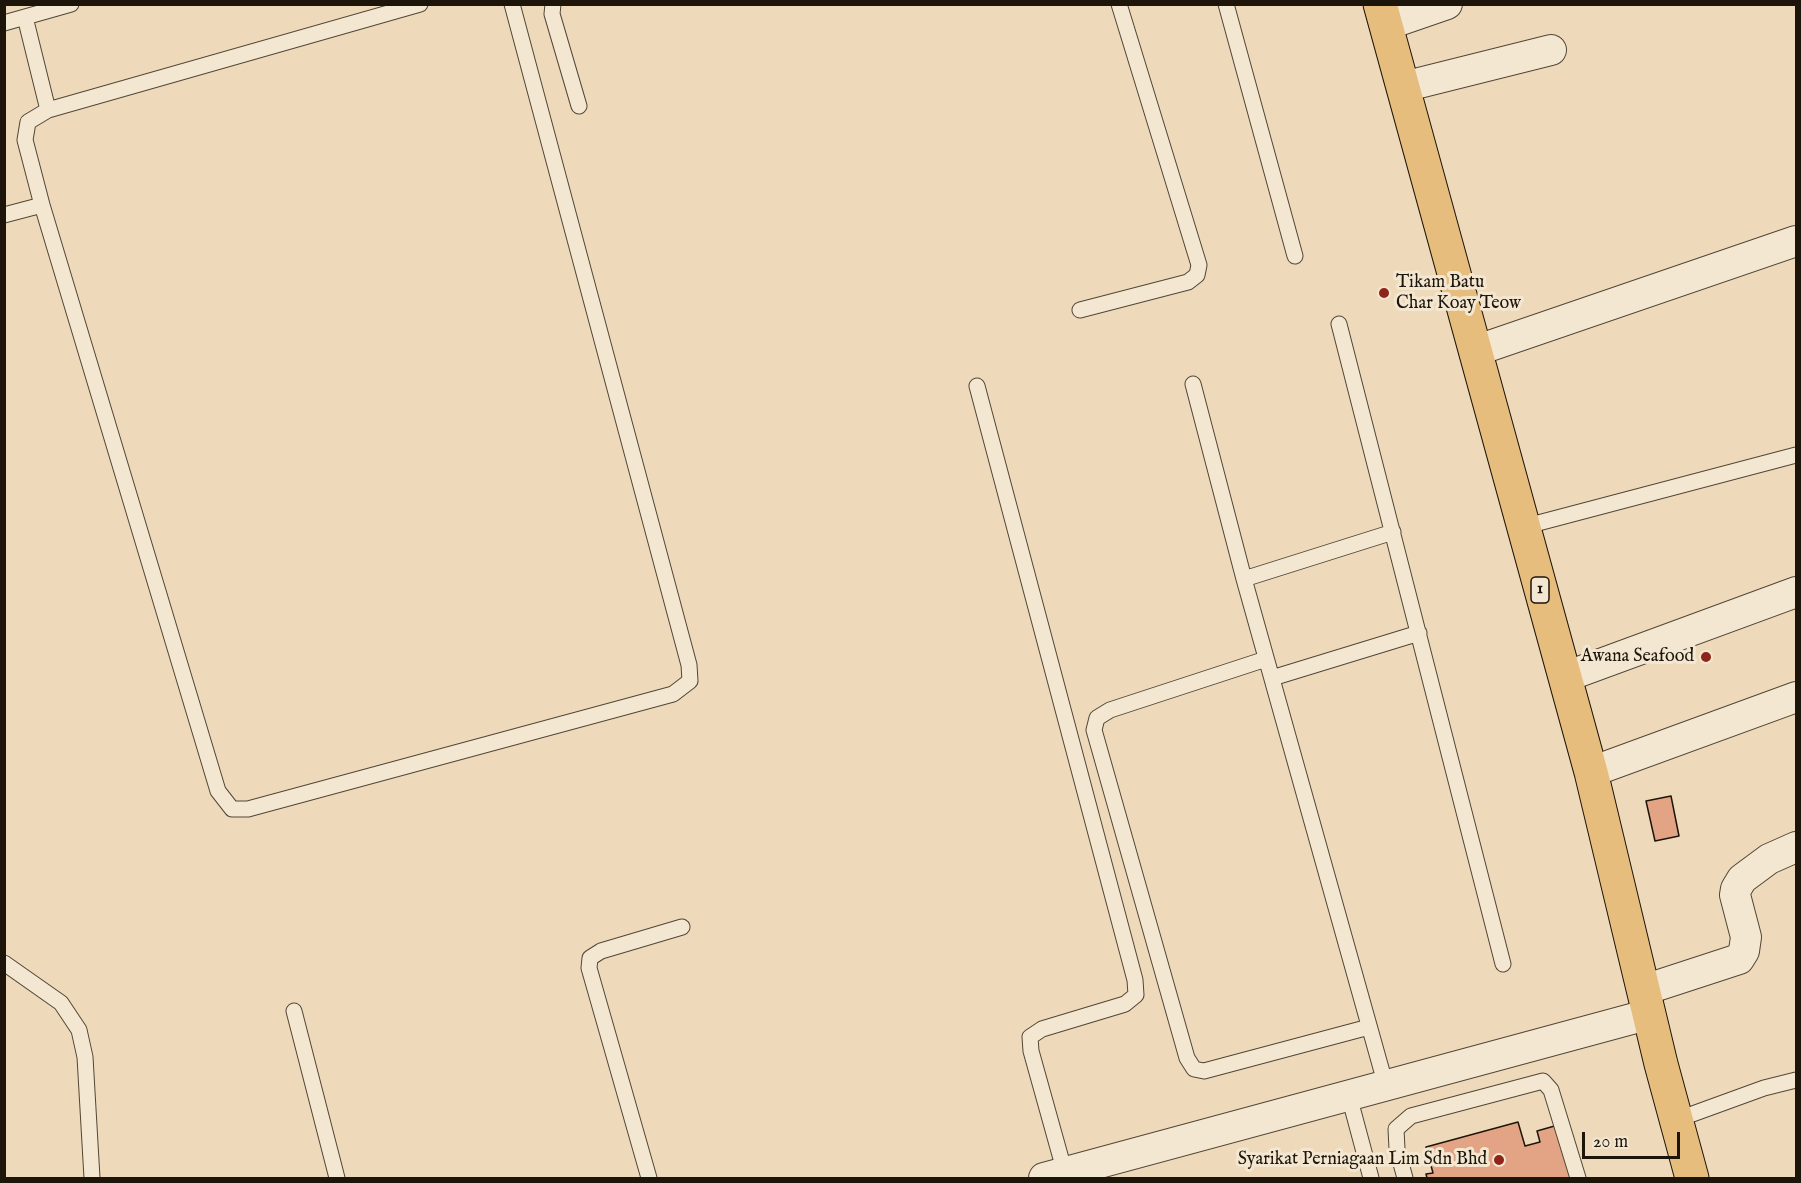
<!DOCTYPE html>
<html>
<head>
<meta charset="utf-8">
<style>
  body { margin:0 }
  #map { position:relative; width:1801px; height:1183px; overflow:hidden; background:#eedaba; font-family:"IM FELL English",serif }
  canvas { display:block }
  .frame { position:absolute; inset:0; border:6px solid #1d150a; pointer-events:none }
  .scale { position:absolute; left:1582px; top:1132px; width:98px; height:27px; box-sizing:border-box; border:3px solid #1d150a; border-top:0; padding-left:8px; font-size:18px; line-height:21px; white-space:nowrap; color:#1d150a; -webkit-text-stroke:4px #f4e7d2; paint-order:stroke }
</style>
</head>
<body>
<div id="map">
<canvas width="1801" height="1183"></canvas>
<div class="frame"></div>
<div class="scale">20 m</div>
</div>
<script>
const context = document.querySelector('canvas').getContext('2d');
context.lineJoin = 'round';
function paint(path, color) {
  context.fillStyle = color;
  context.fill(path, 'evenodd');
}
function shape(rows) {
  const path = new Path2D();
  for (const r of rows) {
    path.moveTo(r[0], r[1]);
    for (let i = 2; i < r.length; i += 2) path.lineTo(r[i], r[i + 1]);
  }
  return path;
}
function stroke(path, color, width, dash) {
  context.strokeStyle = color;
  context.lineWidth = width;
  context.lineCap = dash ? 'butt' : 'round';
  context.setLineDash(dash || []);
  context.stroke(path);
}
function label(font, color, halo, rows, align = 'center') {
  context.font = font + ' "IM FELL English",serif';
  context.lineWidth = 6;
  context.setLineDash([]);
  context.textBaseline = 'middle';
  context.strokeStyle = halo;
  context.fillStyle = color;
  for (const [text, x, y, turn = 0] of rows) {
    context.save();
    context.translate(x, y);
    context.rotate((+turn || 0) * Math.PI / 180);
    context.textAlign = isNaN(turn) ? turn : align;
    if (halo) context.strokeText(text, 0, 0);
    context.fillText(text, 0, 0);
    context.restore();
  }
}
const building = shape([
  [1671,796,1679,836,1655,841,1646,801,1671,796],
  [1518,1122,1525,1146,1540,1142,1537,1131,1558,1125,1573,1178,1427,1178,1426,1174,1433,1173,1426,1147,1518,1122]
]);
paint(building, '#e2a484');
stroke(building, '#1d150a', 1.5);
const service = shape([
  [420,4,48,110,28,122,25,140,42,205,218,791,232,809,248,809,673,694,690,681,689,665,512,4],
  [553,4,552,14,579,106],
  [1226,4,1295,256],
  [25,17,48,110],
  [4,23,71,4],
  [4,215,42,205],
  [1080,310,1188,282,1197,275,1199,265,1119,4],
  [1339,324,1503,964],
  [1193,384,1244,579,1386,1086],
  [977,386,1135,980,1136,995,1125,1004,1042,1029,1030,1037,1031,1051,1065,1173],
  [1523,527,1796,455],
  [1244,579,1393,532],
  [1266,659,1110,710,1097,718,1094,730,1187,1058,1194,1069,1204,1071,1369,1027],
  [1272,678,1419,633],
  [4,963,61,1003,79,1030,85,1057,92,1178],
  [294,1011,337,1178],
  [1349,1096,1371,1178],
  [1676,1120,1764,1088,1796,1080],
  [649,1178,589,968,590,958,601,951,682,927],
  [1405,1178,1397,1149,1396,1129,1411,1116,1543,1081,1551,1090,1578,1178]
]);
const minor = shape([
  [1386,25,1447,4],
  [1403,87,1551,50],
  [1475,351,1796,241],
  [1565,677,1796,592],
  [1591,772,1796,697],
  [1644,990,1739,959,1744,951,1746,937,1735,895,1736,889,1742,879,1769,859,1796,847],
  [1044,1178,1650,1014]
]);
const primary = shape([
  [1380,4,1591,772,1661,1064,1692,1178]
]);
stroke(service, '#514636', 17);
stroke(minor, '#514636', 32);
stroke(primary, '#1d150a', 35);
stroke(service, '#f4e7d2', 15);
stroke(minor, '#f4e7d2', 30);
stroke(primary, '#e7bd7d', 33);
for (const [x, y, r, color] of [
  [1384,293,6,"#8f2418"],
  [1706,657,6,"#8f2418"],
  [1499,1160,6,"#8f2418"]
]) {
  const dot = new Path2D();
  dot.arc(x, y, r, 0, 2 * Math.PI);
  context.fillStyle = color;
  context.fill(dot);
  stroke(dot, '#f4e7d2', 2);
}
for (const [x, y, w] of [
  [1540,590,18]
]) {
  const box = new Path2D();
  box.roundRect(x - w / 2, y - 13, w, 26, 4.5);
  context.fillStyle = '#f4e7d2';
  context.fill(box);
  stroke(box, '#1d150a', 1.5);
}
label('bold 16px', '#1d150a', null, [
  ["1",1540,590]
]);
label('18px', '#1d150a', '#f4e7d2', [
  ["Tikam Batu",1396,283,"left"],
  ["Char Koay Teow",1396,304,"left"],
  ["Awana Seafood",1694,657],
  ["Syarikat Perniagaan Lim Sdn Bhd",1487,1160]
], 'right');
</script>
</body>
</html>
